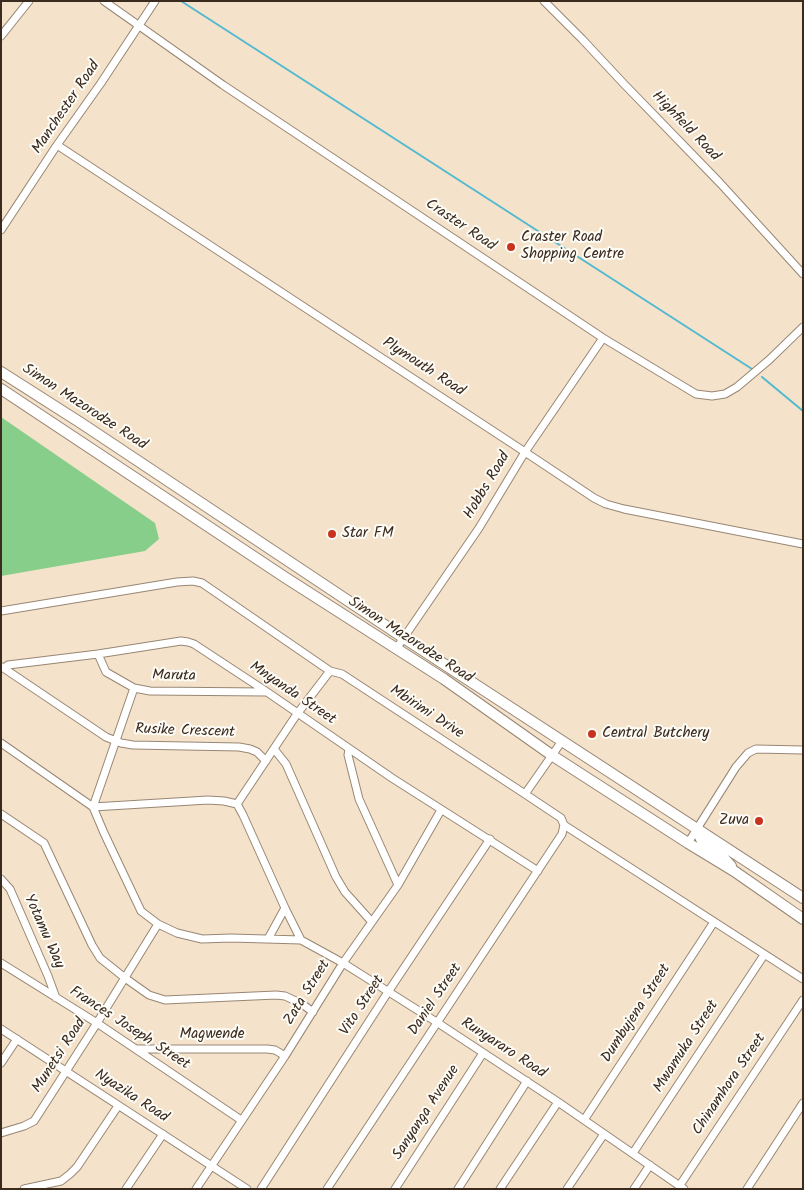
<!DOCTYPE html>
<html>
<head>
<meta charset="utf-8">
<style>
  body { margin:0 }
  #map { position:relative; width:804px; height:1190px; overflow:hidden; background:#f4e3ca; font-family:Kalam,sans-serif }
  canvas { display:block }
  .frame { position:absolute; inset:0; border:2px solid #3b2a1e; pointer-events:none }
</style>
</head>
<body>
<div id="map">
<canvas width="804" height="1190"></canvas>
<div class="frame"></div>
</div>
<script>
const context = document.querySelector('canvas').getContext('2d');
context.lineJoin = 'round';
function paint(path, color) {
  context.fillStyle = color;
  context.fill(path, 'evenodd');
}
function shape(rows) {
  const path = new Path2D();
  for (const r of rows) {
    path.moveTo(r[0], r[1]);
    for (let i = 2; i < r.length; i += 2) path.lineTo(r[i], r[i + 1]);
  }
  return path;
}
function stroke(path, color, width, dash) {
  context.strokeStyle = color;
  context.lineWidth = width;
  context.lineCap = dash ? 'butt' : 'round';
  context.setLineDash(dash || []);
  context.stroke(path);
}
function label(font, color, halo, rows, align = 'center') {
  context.font = font + ' Kalam,sans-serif';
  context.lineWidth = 4;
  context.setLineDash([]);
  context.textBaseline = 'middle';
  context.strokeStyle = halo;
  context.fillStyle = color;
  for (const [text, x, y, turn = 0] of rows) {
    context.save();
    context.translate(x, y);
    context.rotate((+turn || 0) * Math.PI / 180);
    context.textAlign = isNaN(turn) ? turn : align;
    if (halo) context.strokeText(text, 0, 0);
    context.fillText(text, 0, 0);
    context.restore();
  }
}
paint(shape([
  [1,417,155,523,159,539,145,551,1,576]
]), '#86ce8a');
stroke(shape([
  [181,1,752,369],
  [762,377,803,411]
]), '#52b9d0', 2);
const minor = shape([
  [104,1,223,85,603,338,696,394,712,396,725,394,737,387,769,360,803,327],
  [544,1,582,39,624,84,720,183,803,274],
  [1,36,29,1],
  [57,145,525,452,594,498,606,504,624,509,803,544],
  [1,230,57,145,101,83,155,1],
  [1,611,177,582,193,581,202,583,330,671,342,674,525,794,561,818,564,825,803,979],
  [396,649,479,528,525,452,603,338],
  [98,654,106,672,134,688,150,691,266,692],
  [2,667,106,737,121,743,133,745,239,747,250,749,257,752,266,761],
  [4,668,8,665,98,654,181,641,188,642,194,644,267,692,392,778,538,871],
  [1,743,93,807,134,688],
  [274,749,286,764,336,877,345,892,371,921],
  [349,749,348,755,359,799,398,885],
  [525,794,562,741],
  [208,800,224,801,237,804,243,815,285,908,301,940,231,938,202,939,177,933,158,924,141,911,104,833,93,807,208,800],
  [237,804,297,714,330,671],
  [1,814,44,843,92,945,100,958,125,978,149,995,165,1000,276,995,285,996,302,1004,313,1012],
  [688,843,736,767,748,753,756,749,803,750],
  [1,879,10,889,48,976,56,998],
  [268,939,285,908],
  [301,940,343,963,438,1023,558,1102,684,1189],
  [1,963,97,1023,241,1120],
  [1,1029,247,1189],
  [137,1049,267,1049,275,1050,285,1056],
  [1,1063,17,1039],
  [584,1120,714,922],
  [1,1133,24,1126,34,1121,97,1023,158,924],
  [633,1153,764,955],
  [680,1185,803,1000],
  [24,1189,61,1181,70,1174,77,1167,118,1106],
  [126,1189,163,1134],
  [196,1189,285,1056,343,963,398,885,441,810],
  [261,1189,388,992,490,839],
  [327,1189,562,834,564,825],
  [395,1189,483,1053],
  [458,1189,527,1081],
  [500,1189,558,1102],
  [567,1189,604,1134],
  [634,1189,650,1165],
  [747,1189,803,1103]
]);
const highway = shape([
  [1,372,81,423,404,638,803,898],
  [1,389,286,578,444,679,553,756,688,843,734,871,803,919],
  [700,837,702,841,722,856,731,866]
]);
stroke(minor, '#988674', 9);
stroke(highway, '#988674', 12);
stroke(minor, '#fff', 7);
stroke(highway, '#fff', 10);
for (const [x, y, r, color] of [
  [511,247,5,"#c8321e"],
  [332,534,5,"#c8321e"],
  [592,734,5,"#c8321e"],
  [759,821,5,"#c8321e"]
]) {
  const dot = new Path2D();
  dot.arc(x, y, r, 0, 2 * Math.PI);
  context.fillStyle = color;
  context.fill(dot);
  stroke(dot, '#fdfcf7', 2);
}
label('15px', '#3b2a1e', '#fdfcf7', [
  ["Manchester Road",67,108,-56],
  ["Highfield Road",685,127,46],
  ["Craster Road",460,226,34],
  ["Plymouth Road",423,368,33],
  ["Simon Mazorodze Road",84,408,33],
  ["Hobbs Road",488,486,-59],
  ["Simon Mazorodze Road",410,641,33],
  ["Maruta",174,677,1],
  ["Mnyanda Street",292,694,34],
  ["Mbirimi Drive",426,713,33],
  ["Rusike Crescent",185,732,2],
  ["Yotamu Way",43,932,66],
  ["Zata Street",308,993,-58],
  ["Daniel Street",436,1000,-56],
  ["Vito Street",363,1006,-57],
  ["Dumbujena Street",637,1014,-57],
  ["Frances Joseph Street",129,1029,33],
  ["Magwende",212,1035],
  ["Mwamuka Street",687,1047,-57],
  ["Runyararo Road",503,1049,33],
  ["Munetsi Road",60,1056,-57],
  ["Chinamhora Street",730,1085,-56],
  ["Nyazika Road",131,1097,33],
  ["Sanyanga Avenue",427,1113,-57]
]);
label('15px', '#3b2a1e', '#fdfcf7', [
  ["Craster Road",521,238],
  ["Shopping Centre",521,255],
  ["Star FM",342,534],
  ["Central Butchery",602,734],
  ["Zuva",749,821,"right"]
], 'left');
</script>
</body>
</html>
